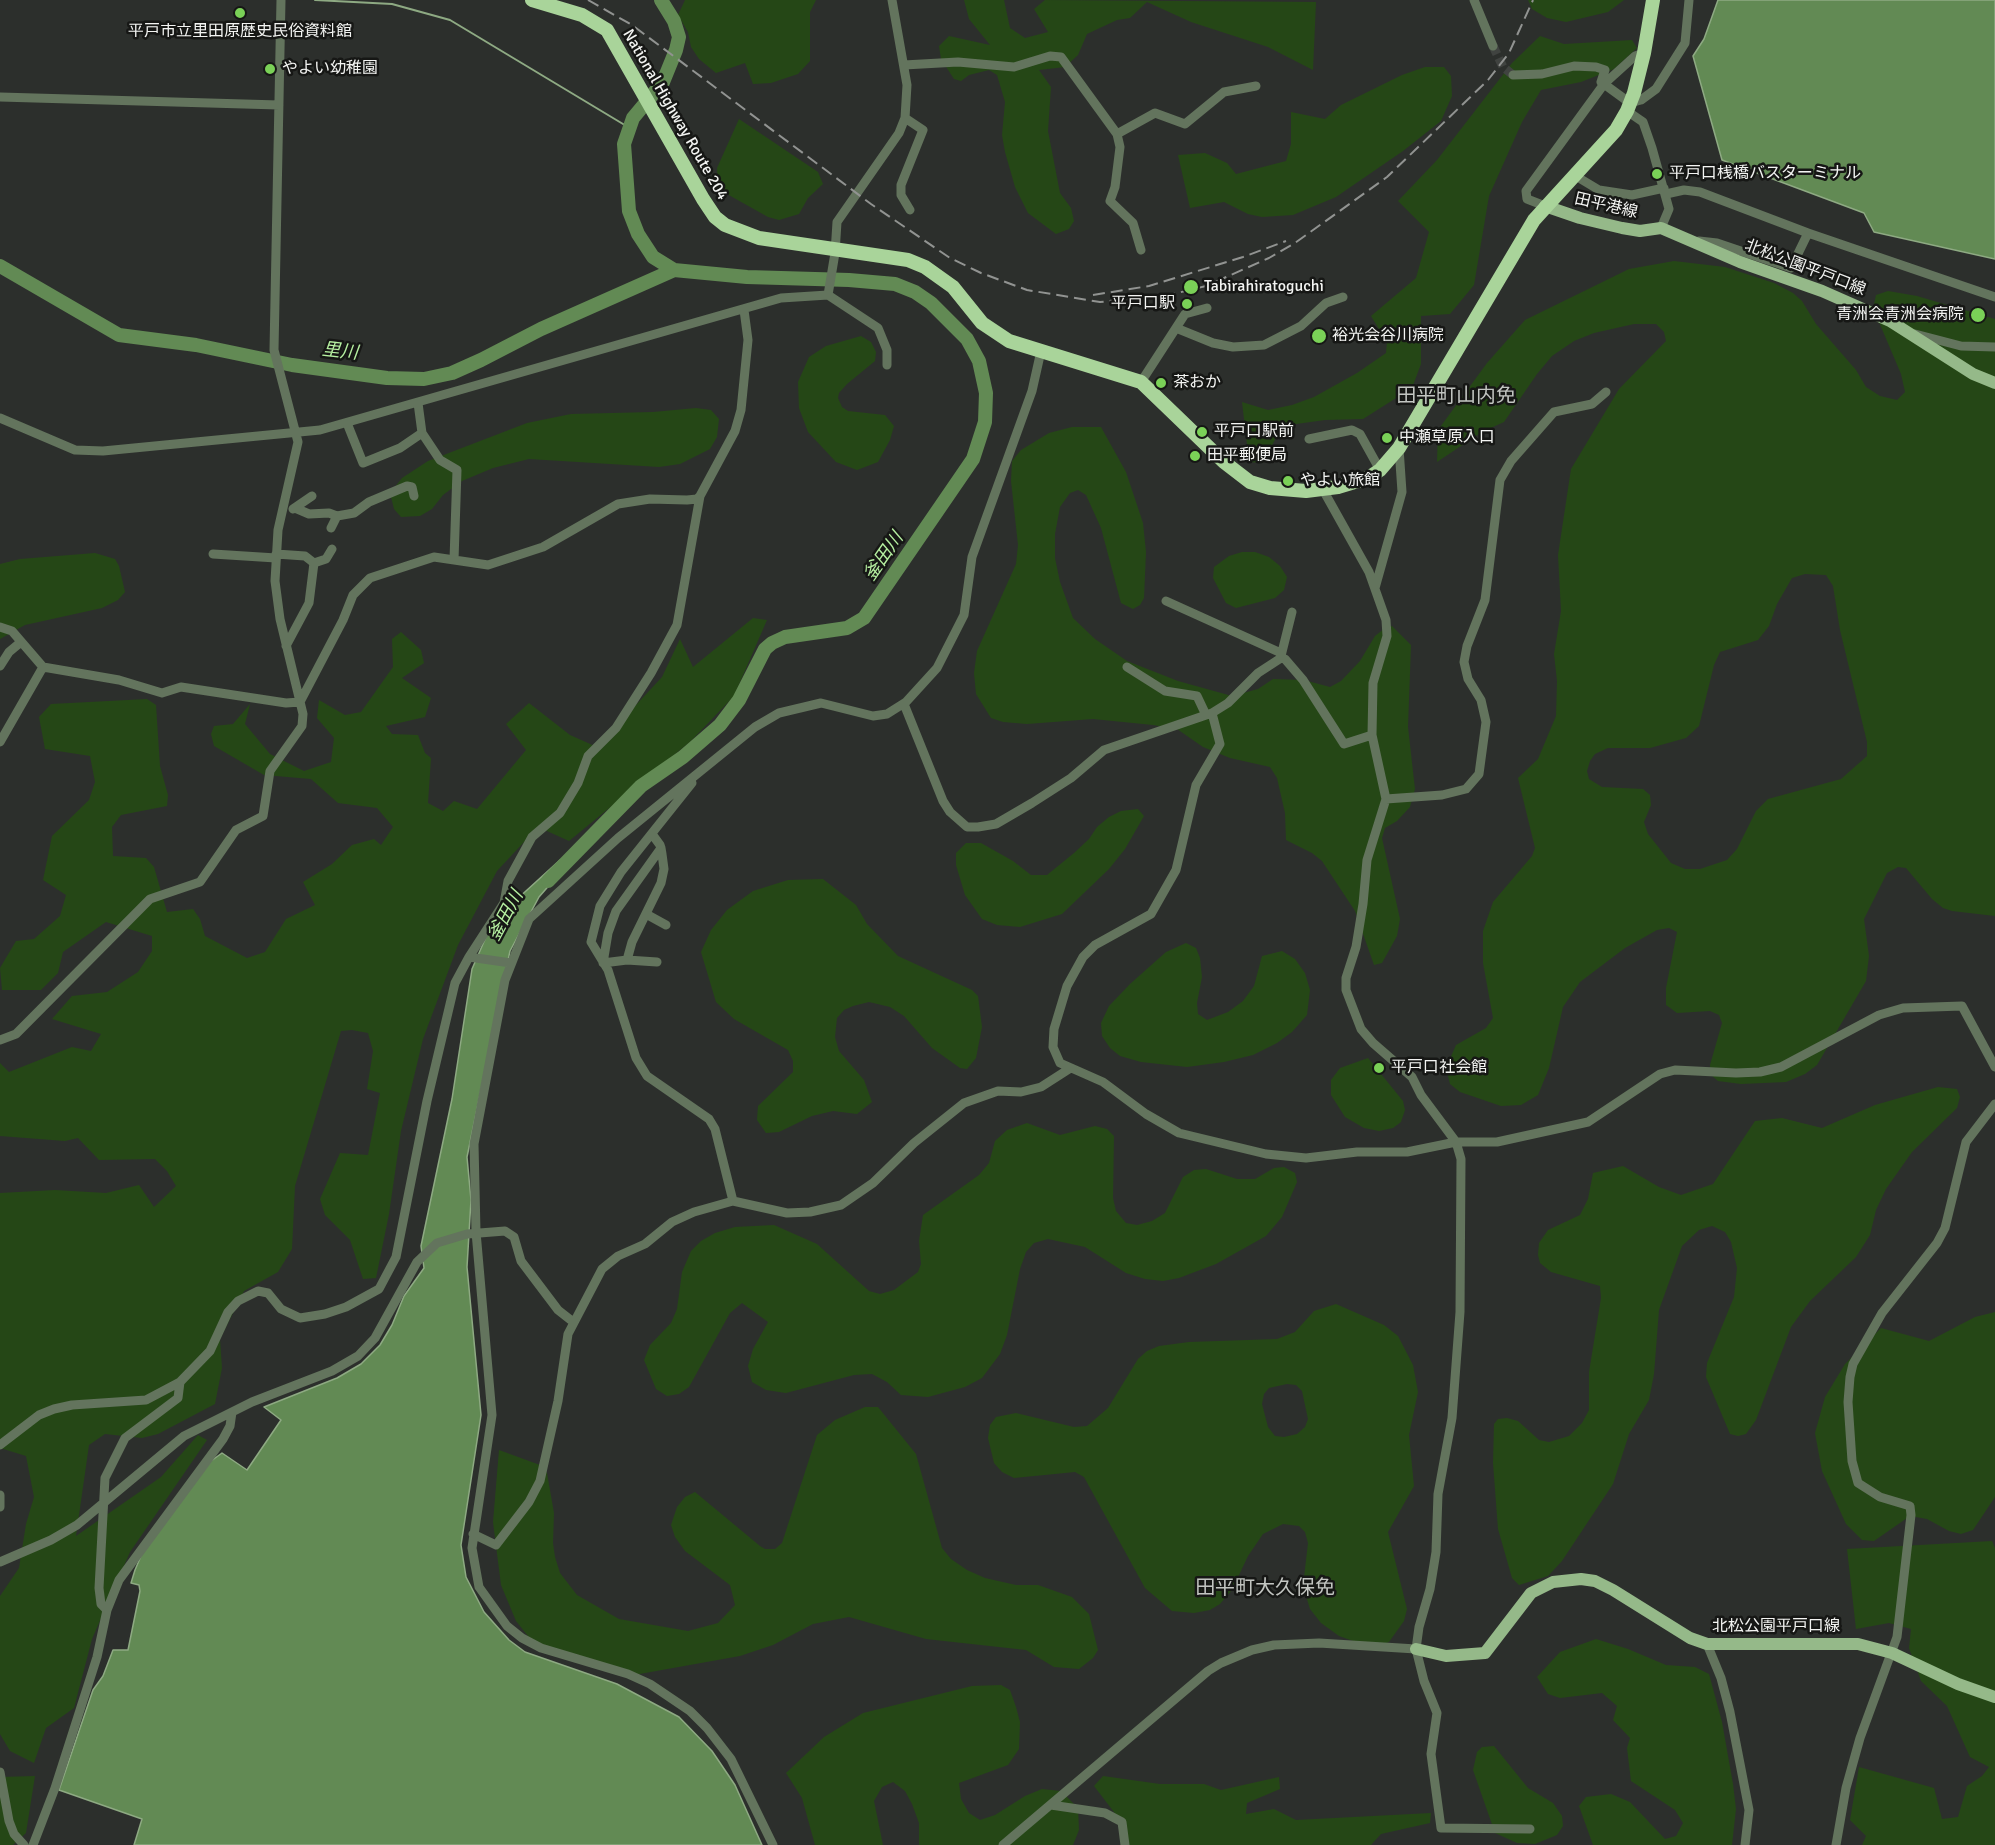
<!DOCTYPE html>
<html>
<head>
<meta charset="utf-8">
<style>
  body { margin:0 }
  canvas { display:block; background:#2c2f2c }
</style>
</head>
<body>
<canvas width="1995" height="1845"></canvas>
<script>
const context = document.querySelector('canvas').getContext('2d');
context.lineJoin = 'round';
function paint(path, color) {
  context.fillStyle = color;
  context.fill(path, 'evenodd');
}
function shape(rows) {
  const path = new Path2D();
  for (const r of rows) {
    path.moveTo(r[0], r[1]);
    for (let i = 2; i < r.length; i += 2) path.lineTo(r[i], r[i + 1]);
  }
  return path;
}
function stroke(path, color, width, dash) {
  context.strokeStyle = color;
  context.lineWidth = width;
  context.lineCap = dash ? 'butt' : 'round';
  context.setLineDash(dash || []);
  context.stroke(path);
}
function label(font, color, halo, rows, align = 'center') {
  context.font = font + ' Signika,"Noto Sans JP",sans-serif';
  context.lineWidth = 5;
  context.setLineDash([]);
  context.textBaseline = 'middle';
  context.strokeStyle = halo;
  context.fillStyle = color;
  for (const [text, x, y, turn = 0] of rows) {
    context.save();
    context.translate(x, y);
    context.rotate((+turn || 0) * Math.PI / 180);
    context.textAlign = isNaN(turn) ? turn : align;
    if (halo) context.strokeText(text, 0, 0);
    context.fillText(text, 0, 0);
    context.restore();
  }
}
paint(shape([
  [685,0,816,0,810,12,810,61,798,74,771,83,753,84,745,63,716,73,699,59,691,47,688,32,678,15],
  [964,0,1004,0,1010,28,1025,38,1048,32,1034,9,1045,0,1316,2,1313,70,1268,47,1191,22,1147,2,1130,18,1117,20,1087,34,1078,55,1065,67,1039,70,1051,87,1048,131,1060,193,1071,208,1074,221,1069,229,1056,234,1028,213,1015,187,1005,152,1002,135,1005,102,997,75,989,70,969,75,961,81,954,79,941,59,939,46,949,36,990,45,969,19],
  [1528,0,1624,0,1608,12,1566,22,1547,18,1532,9],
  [1540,36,1564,44,1632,40,1637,48,1614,69,1581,82,1541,90,1522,122,1489,196,1474,285,1450,314,1421,316,1421,364,1412,388,1363,419,1325,420,1282,426,1263,463,1249,462,1242,402,1268,410,1292,405,1314,397,1357,373,1386,353,1387,342,1371,316,1416,278,1429,232,1398,201,1437,160,1512,63],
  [1425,67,1444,67,1451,76,1452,96,1441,121,1403,151,1336,197,1293,215,1262,217,1248,214,1224,202,1190,208,1178,155,1205,153,1227,163,1236,174,1286,161,1291,144,1291,112,1325,119,1341,105,1402,75],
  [739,119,818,172,823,184,808,198,799,214,779,220,768,217,718,189,717,168],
  [1674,261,1725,267,1774,283,1793,293,1802,301,1816,324,1856,370,1866,387,1880,396,1897,400,1905,392,1901,374,1876,315,1874,304,1876,295,1888,291,1917,296,1995,319,1995,916,1952,911,1943,908,1932,899,1906,868,1898,867,1887,873,1864,919,1869,956,1866,981,1817,1065,1805,1074,1786,1082,1741,1084,1718,1081,1711,1075,1710,1065,1722,1023,1719,1015,1710,1011,1677,1013,1666,1005,1666,988,1677,932,1669,928,1657,930,1625,948,1580,982,1563,1007,1549,1068,1538,1095,1521,1105,1501,1106,1460,1092,1450,1084,1446,1068,1456,1045,1486,1028,1493,1018,1483,963,1483,931,1493,902,1532,856,1535,848,1518,778,1538,759,1556,716,1557,681,1554,654,1561,611,1558,555,1571,469,1619,389,1666,341,1664,332,1656,324,1634,324,1594,333,1574,341,1552,356,1537,374,1504,422,1482,432,1437,462,1438,430,1487,363,1525,320,1629,269],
  [1805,574,1826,575,1833,586,1840,630,1867,742,1867,756,1841,779,1768,799,1756,811,1737,849,1727,860,1700,869,1685,869,1671,863,1648,834,1644,822,1651,805,1650,795,1643,789,1602,787,1589,779,1587,771,1590,761,1595,754,1608,748,1650,748,1686,738,1699,726,1714,665,1720,652,1758,640,1769,626,1777,604,1792,578],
  [861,336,871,342,876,352,875,361,847,384,839,393,838,398,842,407,848,411,885,415,894,426,890,440,878,462,857,470,836,462,808,432,799,408,798,382,809,357,826,346],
  [696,408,711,410,719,419,717,437,710,449,680,464,659,467,529,459,493,468,462,481,443,495,432,509,420,516,401,517,394,509,390,493,402,478,428,461,527,423,571,414,653,412],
  [1072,427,1101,427,1126,472,1143,523,1146,552,1144,598,1140,605,1133,609,1121,603,1101,528,1086,495,1078,490,1070,493,1060,507,1055,534,1055,558,1060,582,1073,618,1095,639,1127,661,1178,681,1232,696,1258,689,1273,679,1304,680,1330,687,1341,681,1360,661,1375,636,1385,628,1392,626,1411,645,1408,727,1415,789,1410,807,1397,821,1385,828,1382,838,1400,919,1397,936,1382,963,1374,965,1355,911,1322,861,1312,853,1286,840,1285,813,1277,778,1270,767,1230,758,1203,747,1177,729,1153,725,1093,719,1027,724,1003,722,991,718,976,694,974,673,977,651,1016,564,1018,545,1011,481,1012,461,1021,450,1049,433],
  [1242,552,1255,552,1269,557,1280,566,1287,577,1284,590,1275,598,1236,608,1226,603,1213,578,1214,567,1229,556],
  [95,553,115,559,119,566,125,592,118,600,102,608,25,625,0,639,0,564,20,559],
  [753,618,767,620,734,696,691,741,569,841,538,827,497,871,458,945,423,1039,401,1131,389,1214,376,1278,363,1279,350,1240,325,1215,320,1199,340,1153,368,1155,380,1093,367,1089,373,1051,368,1033,352,1030,341,1031,295,1186,292,1249,278,1272,244,1291,220,1339,222,1368,215,1404,158,1434,142,1438,105,1434,89,1445,76,1536,161,1477,198,1435,207,1440,130,1552,92,1639,74,1708,46,1728,34,1763,10,1751,0,1734,0,1596,19,1568,26,1524,34,1497,26,1456,0,1448,0,1193,55,1190,106,1193,139,1185,154,1207,176,1186,167,1171,155,1159,99,1160,78,1138,65,1141,0,1136,0,1063,9,1072,72,1047,91,1051,101,1034,52,1019,72,996,107,992,138,972,152,951,152,936,106,922,63,952,58,973,41,990,2,990,0,968,16,941,34,939,60,916,66,895,43,880,52,836,89,800,95,782,90,756,45,749,39,717,51,704,147,699,156,705,160,766,168,795,167,806,121,815,112,827,113,856,146,858,154,867,167,912,193,909,200,919,205,936,247,958,265,952,286,919,315,905,303,882,332,864,352,845,374,839,381,845,393,827,377,808,338,803,311,779,264,775,214,746,211,734,214,726,233,724,250,704,245,724,270,754,304,771,331,762,334,738,317,718,319,700,345,715,361,712,393,667,392,639,401,632,421,650,424,663,402,678,431,698,425,717,386,726,392,734,418,735,425,753,431,758,428,803,443,811,454,801,477,809,526,750,506,724,529,703,570,735,597,747,662,677,680,639,693,667],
  [1138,809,1144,816,1125,849,1109,869,1062,914,1020,927,997,925,982,919,965,895,956,865,956,853,966,843,981,843,1013,861,1031,875,1047,875,1074,853,1089,839,1097,827,1109,817,1121,811],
  [823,879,856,905,867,924,898,956,972,990,978,996,982,1027,976,1058,967,1069,960,1068,932,1048,904,1016,890,1007,869,1002,853,1006,844,1010,837,1018,835,1037,839,1051,864,1080,872,1102,857,1114,833,1111,812,1116,779,1132,766,1133,757,1120,758,1106,793,1072,793,1061,788,1050,734,1019,716,1002,701,952,711,930,727,910,753,891,788,880],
  [1186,943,1196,948,1200,958,1202,977,1197,1003,1198,1014,1207,1020,1228,1012,1243,1001,1254,986,1262,956,1282,951,1295,959,1305,973,1310,990,1307,1015,1292,1032,1277,1043,1253,1055,1224,1062,1187,1067,1141,1062,1120,1056,1110,1048,1102,1036,1101,1023,1109,1006,1130,984,1166,952],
  [1368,1058,1403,1101,1405,1110,1401,1122,1393,1128,1379,1131,1364,1128,1345,1117,1331,1095,1331,1080,1340,1068],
  [1938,1087,1957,1089,1960,1097,1957,1108,1912,1152,1886,1189,1876,1210,1870,1235,1856,1257,1810,1301,1791,1327,1756,1420,1746,1434,1738,1436,1730,1434,1706,1377,1707,1363,1734,1297,1737,1268,1731,1242,1725,1232,1712,1226,1699,1230,1682,1246,1659,1310,1654,1374,1649,1400,1629,1434,1613,1484,1562,1561,1548,1576,1519,1585,1512,1578,1498,1529,1493,1463,1494,1424,1498,1419,1507,1418,1518,1421,1539,1440,1549,1442,1569,1436,1582,1423,1589,1410,1589,1372,1601,1298,1600,1286,1551,1272,1540,1263,1538,1255,1539,1243,1548,1230,1580,1215,1588,1199,1593,1173,1623,1166,1659,1187,1681,1195,1713,1184,1755,1121,1782,1118,1822,1128,1875,1105],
  [1027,1123,1060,1135,1095,1126,1107,1129,1114,1136,1113,1198,1116,1211,1126,1223,1137,1225,1152,1221,1165,1213,1183,1177,1194,1170,1206,1169,1237,1179,1255,1179,1274,1168,1284,1167,1295,1173,1297,1182,1282,1217,1266,1236,1216,1264,1179,1278,1163,1281,1145,1279,1126,1273,1085,1247,1048,1239,1034,1243,1026,1252,1020,1269,1007,1335,1000,1354,982,1378,965,1387,928,1397,901,1395,887,1382,872,1374,854,1375,786,1393,766,1390,752,1382,748,1366,753,1349,768,1322,742,1303,730,1313,689,1387,679,1394,667,1396,656,1389,644,1360,650,1345,671,1323,677,1309,682,1272,691,1251,701,1241,715,1233,735,1227,774,1225,817,1244,869,1291,880,1294,894,1290,918,1272,921,1264,919,1241,923,1215,979,1175,989,1163,995,1141,1007,1130],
  [1336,1304,1384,1325,1398,1336,1413,1365,1418,1392,1409,1435,1414,1486,1388,1532,1407,1609,1404,1621,1389,1642,1373,1648,1339,1636,1321,1623,1310,1609,1303,1586,1308,1543,1305,1532,1299,1526,1283,1524,1263,1534,1248,1556,1232,1590,1220,1604,1210,1610,1194,1613,1172,1611,1145,1588,1084,1477,1075,1472,1014,1478,1002,1472,994,1463,988,1438,990,1425,996,1417,1016,1413,1074,1427,1087,1426,1108,1408,1138,1359,1147,1351,1159,1346,1189,1342,1277,1339,1295,1332,1314,1311],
  [1287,1384,1296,1385,1302,1391,1308,1419,1305,1427,1297,1434,1284,1437,1275,1436,1268,1427,1262,1404,1264,1394,1269,1388],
  [1995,1312,1995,1497,1973,1530,1961,1534,1949,1531,1927,1519,1910,1516,1874,1541,1862,1540,1846,1524,1822,1471,1815,1433,1825,1397,1845,1364,1881,1328,1929,1341,1975,1317],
  [865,1407,878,1407,916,1454,942,1548,951,1559,967,1570,985,1578,1016,1585,1038,1585,1072,1597,1089,1614,1098,1650,1093,1658,1079,1669,1054,1667,1026,1650,926,1639,849,1617,813,1624,773,1645,740,1656,634,1675,532,1641,516,1621,501,1585,493,1522,499,1450,540,1465,547,1473,554,1513,553,1543,555,1557,560,1573,577,1595,619,1619,688,1631,718,1623,735,1605,730,1585,685,1551,675,1537,671,1525,677,1507,685,1497,695,1492,760,1546,765,1549,775,1549,782,1543,817,1435,835,1420],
  [1992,1541,1995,1548,1995,1845,1862,1845,1866,1836,1850,1820,1859,1767,1934,1788,1942,1819,1958,1817,1967,1786,1982,1776,1989,1767,1970,1757,1947,1706,1921,1681,1909,1648,1911,1629,1889,1623,1856,1629,1847,1549],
  [1596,1639,1628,1649,1666,1665,1695,1667,1709,1674,1722,1722,1733,1784,1736,1809,1732,1845,1593,1845,1579,1806,1586,1797,1611,1794,1630,1802,1665,1839,1676,1836,1683,1823,1675,1810,1631,1781,1627,1748,1630,1738,1613,1720,1617,1706,1602,1693,1560,1698,1548,1694,1537,1677,1560,1652],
  [1001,1685,1010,1690,1016,1707,1020,1722,1019,1749,1008,1765,959,1783,961,1799,969,1813,980,1820,995,1815,1025,1796,1042,1789,1061,1791,1078,1808,1079,1830,1073,1845,919,1845,919,1823,912,1804,905,1791,893,1782,882,1787,874,1801,883,1845,815,1845,802,1798,786,1773,824,1737,863,1713,972,1686],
  [1494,1746,1528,1788,1553,1803,1562,1816,1563,1826,1557,1835,1535,1844,1517,1843,1495,1833,1473,1770,1477,1752,1482,1747],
  [35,1776,26,1833,13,1845,0,1845,0,1777],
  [1103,1776,1160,1784,1204,1784,1221,1790,1279,1777,1280,1789,1247,1803,1246,1814,1274,1809,1296,1820,1431,1813,1430,1823,1381,1834,1371,1845,1124,1845,1117,1816,1094,1786]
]), '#254716');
const water = shape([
  [1718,0,1995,0,1995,259,1874,232,1864,213,1722,160,1693,56,1704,39,1718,0],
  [560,860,559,874,539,897,510,951,467,1157,471,1200,467,1267,481,1415,461,1545,466,1577,484,1612,509,1640,525,1652,617,1684,679,1717,712,1751,735,1785,762,1845,134,1845,142,1819,59,1790,93,1690,103,1676,113,1650,128,1650,140,1591,139,1585,131,1583,135,1570,146,1544,211,1461,222,1453,247,1470,281,1420,264,1407,337,1378,361,1364,380,1345,392,1325,404,1296,424,1268,421,1246,452,1099,472,969,493,921,560,860]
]);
paint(water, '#628a54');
stroke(water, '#8eaa83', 1.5);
stroke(shape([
  [315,0,392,4,450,20,628,127]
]), '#8eaa83', 2);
stroke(shape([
  [0,266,119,335,196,345,292,365,387,378,424,379,452,373,481,360,541,329,674,270],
  [548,881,641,786,683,757,720,725,739,700,765,649,772,643,785,637,847,628,864,618,973,459,985,422,986,393,979,361,967,339,931,303,915,292,895,284,849,280,747,277,674,270,653,257,638,234,629,211,624,144,633,118,663,82,676,50,679,37,674,21,661,0]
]), '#628a54', 14);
stroke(shape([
  [1493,46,1503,67,1513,75]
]), '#404340', 9, [9, 4.5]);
stroke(shape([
  [1474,0,1493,46],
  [904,65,958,62,1014,67,1050,56,1061,57,1117,134,1120,147,1115,187,1110,201,1133,223,1141,250],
  [1513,75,1542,74,1574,66,1596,67,1605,70,1601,82,1604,84,1630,103,1641,100,1656,89,1685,43,1689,0],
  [0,97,279,105],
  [1627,111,1643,122,1652,148,1669,209,1661,228],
  [905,118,923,130,901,185,901,195,910,210],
  [1117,134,1155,113,1185,124,1224,92,1256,86],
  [1574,175,1599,190,1632,195,1664,188],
  [1666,194,1684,190,1700,192,1808,233],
  [1545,206,1527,199,1526,191,1604,84,1635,56,1644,53],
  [1699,241,1717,243,1791,268,1808,233,1995,297],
  [828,295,878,328,887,350,887,365],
  [1176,328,1213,343,1233,347,1264,345,1301,326,1326,303,1343,297],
  [1915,334,1961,346,1995,347],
  [1141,382,1185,314,1207,308],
  [0,418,75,450,103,451,320,430,781,298,828,295,835,253,837,222,899,133,905,118,907,85,892,0],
  [347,423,363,463,400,448,422,433,418,403],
  [422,433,440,460,457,470,454,560],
  [1309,439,1352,430,1360,434,1380,470],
  [1322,488,1369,572,1386,620,1387,636,1373,683,1372,735,1386,799,1367,860,1363,904,1356,947,1346,978,1346,990,1361,1029,1373,1043,1412,1077,1421,1095,1456,1142,1461,1159,1460,1312,1452,1418,1438,1494,1436,1552,1430,1589,1419,1627,1416,1649,1424,1681,1437,1713,1431,1754,1441,1828,1530,1829],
  [295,508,309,514,329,513,337,516,331,528],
  [293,509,312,496],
  [337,516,354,513,369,502,407,486,412,487,414,496],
  [213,554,276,558],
  [276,554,305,556,314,563,309,603,286,646],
  [314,563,326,559,332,549],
  [1375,588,1402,492,1399,448],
  [1166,601,1281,653],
  [0,627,12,631,43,667,119,680,162,693,181,687,286,703,300,702],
  [1281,656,1292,612],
  [1281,658,1285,659,1303,680,1344,744,1372,735],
  [0,666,9,652,21,642],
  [1127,667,1165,691,1197,696,1206,715],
  [300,702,343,620,353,595,370,578,434,557,488,565,543,547,618,504,650,499,687,500,697,499,700,496],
  [904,704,943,801,950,812,967,827,978,827,996,824,1032,803,1071,778,1104,750,1212,713,1228,703,1258,673,1281,658],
  [1212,713,1220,744,1196,785,1176,870,1151,914,1095,945,1083,957,1067,986,1054,1029,1053,1047,1060,1063,1103,1082,1146,1114,1179,1133,1266,1154,1306,1158,1357,1152,1407,1152,1456,1142,1497,1142,1588,1122,1660,1074,1675,1070,1736,1073,1760,1072,1781,1067,1879,1015,1903,1008,1962,1006,1995,1067],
  [0,742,43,667],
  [692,783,621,872,600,906,591,942,608,970,636,1058,647,1076,709,1119,715,1129,733,1201],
  [1386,799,1442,795,1466,789,1479,774,1486,722,1481,700,1468,679,1464,662,1467,646,1485,600,1500,480,1511,461,1554,412,1592,404,1606,392],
  [652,834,660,845,661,848,662,854,664,869,661,883,632,942,627,960,603,963,608,933,616,911,661,848],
  [646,914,666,925],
  [469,957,511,963],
  [627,960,657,962],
  [0,1040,16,1034,150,899,200,882,236,830,263,816,270,771,302,726,303,714,280,619,275,581,278,530,298,442,274,350,281,0],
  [0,1445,39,1415,54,1409,72,1405,146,1400,180,1382,210,1351,228,1312,238,1301,258,1291,268,1293,281,1309,300,1318,325,1314,346,1307,379,1289,396,1257,427,1101,455,983,469,957,504,903,508,881,532,837,560,813,578,783,588,756,616,728,651,673,677,625,700,496,735,431,741,410,748,340,744,310],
  [0,1495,0,1507],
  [473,1534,496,1545,529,1502,540,1481,558,1401,568,1334,602,1269,618,1256,645,1244,672,1222,694,1212,733,1201,787,1213,810,1212,841,1205,873,1183,914,1143,964,1103,998,1091,1021,1092,1041,1087,1069,1069],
  [0,1562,51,1540,77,1525,184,1436,252,1402,332,1371,358,1356,375,1338,417,1262,437,1243,467,1234,505,1231,514,1237,521,1261,558,1310,572,1321],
  [107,1610,101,1604,99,1588,105,1478,125,1438,178,1398,180,1382],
  [1707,1644,1721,1678,1730,1712,1749,1810,1745,1845],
  [0,1772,9,1821,14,1834,24,1845],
  [1051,1805,1105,1813,1122,1822,1125,1845],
  [33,1845,55,1788,97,1657,107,1610,119,1580,223,1439,230,1426,232,1412],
  [773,1845,731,1759,707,1728,690,1711,650,1684,628,1674,541,1648,522,1638,507,1626,479,1587,472,1548,492,1415,476,1232,474,1144,505,980,529,919,618,838,755,727,779,713,821,703,873,716,887,714,906,702,937,668,964,615,972,557,1032,391,1041,351],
  [1003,1845,1208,1671,1221,1663,1252,1650,1274,1645,1319,1643,1416,1649],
  [1836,1845,1846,1788,1860,1738,1897,1637,1911,1515,1910,1506,1880,1497,1858,1483,1852,1461,1848,1402,1850,1377,1853,1364,1882,1313,1937,1243,1945,1228,1966,1142,1995,1104]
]), '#63745d', 9);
stroke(shape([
  [1545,206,1580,218,1622,228,1640,231,1661,228,1740,262,1822,291,1890,321,1973,374,1995,383],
  [1416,1649,1446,1656,1485,1653,1531,1593,1553,1582,1581,1579,1595,1581,1613,1590,1690,1638,1707,1644,1858,1644,1892,1653,1958,1684,1995,1697]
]), '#95b989', 12);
stroke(shape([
  [532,0,582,15,607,30,703,199,715,217,725,225,759,238,908,260,925,267,953,287,982,323,1009,341,1141,382,1224,462,1250,482,1270,488,1306,491,1338,487,1368,478,1380,470,1399,448,1534,220,1616,130,1627,111,1634,93,1644,53,1653,0]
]), '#a9d49a', 14);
stroke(shape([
  [588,0,632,25,871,204,950,258,981,273,1027,290,1100,302,1165,296,1206,286,1269,258,1295,243,1387,177,1488,80,1509,53,1533,0],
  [1093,295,1149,286,1243,257,1286,241]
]), '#919391', 2, [12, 6]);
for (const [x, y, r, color] of [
  [240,13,6,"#7ad157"],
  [270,69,6,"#7ad157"],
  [1657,174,6,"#7ad157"],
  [1191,287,8,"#7ad157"],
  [1187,304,6,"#7ad157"],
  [1978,315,8,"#7ad157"],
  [1319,336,8,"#7ad157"],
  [1161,383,6,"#7ad157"],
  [1202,432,6,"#7ad157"],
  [1387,438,6,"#7ad157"],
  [1195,456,6,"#7ad157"],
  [1288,481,6,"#7ad157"],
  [1379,1068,6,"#7ad157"]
]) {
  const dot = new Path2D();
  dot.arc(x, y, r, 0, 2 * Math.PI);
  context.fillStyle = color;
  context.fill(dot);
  stroke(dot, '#161715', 2);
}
label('16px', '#f3f4f2', '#161715', [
  ["平戸市立里田原歴史民俗資料館",240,32,"center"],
  ["やよい幼稚園",282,69],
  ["平戸口桟橋バスターミナル",1669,174],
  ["Tabirahiratoguchi",1204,287],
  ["平戸口駅",1175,304,"right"],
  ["青洲会青洲会病院",1964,315,"right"],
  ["裕光会谷川病院",1332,336],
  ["茶おか",1173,383],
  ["平戸口駅前",1214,432],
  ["中瀬草原入口",1399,438],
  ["田平郵便局",1207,456],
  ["やよい旅館",1300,481],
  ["平戸口社会館",1391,1068]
], 'left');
label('16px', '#f3f4f2', '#161715', [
  ["National Highway Route 204",675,115,60],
  ["田平港線",1606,206,13],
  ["北松公園平戸口線",1805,268,21],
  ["北松公園平戸口線",1776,1627]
]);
label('italic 18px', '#b6f0a1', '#161715', [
  ["里川",340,352,6],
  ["釜田川",884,557,-55],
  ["釜田川",506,916,-62]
]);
label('20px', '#c2c5c1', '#161715', [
  ["田平町山内免",1456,397],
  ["田平町大久保免",1265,1589]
]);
</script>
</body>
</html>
